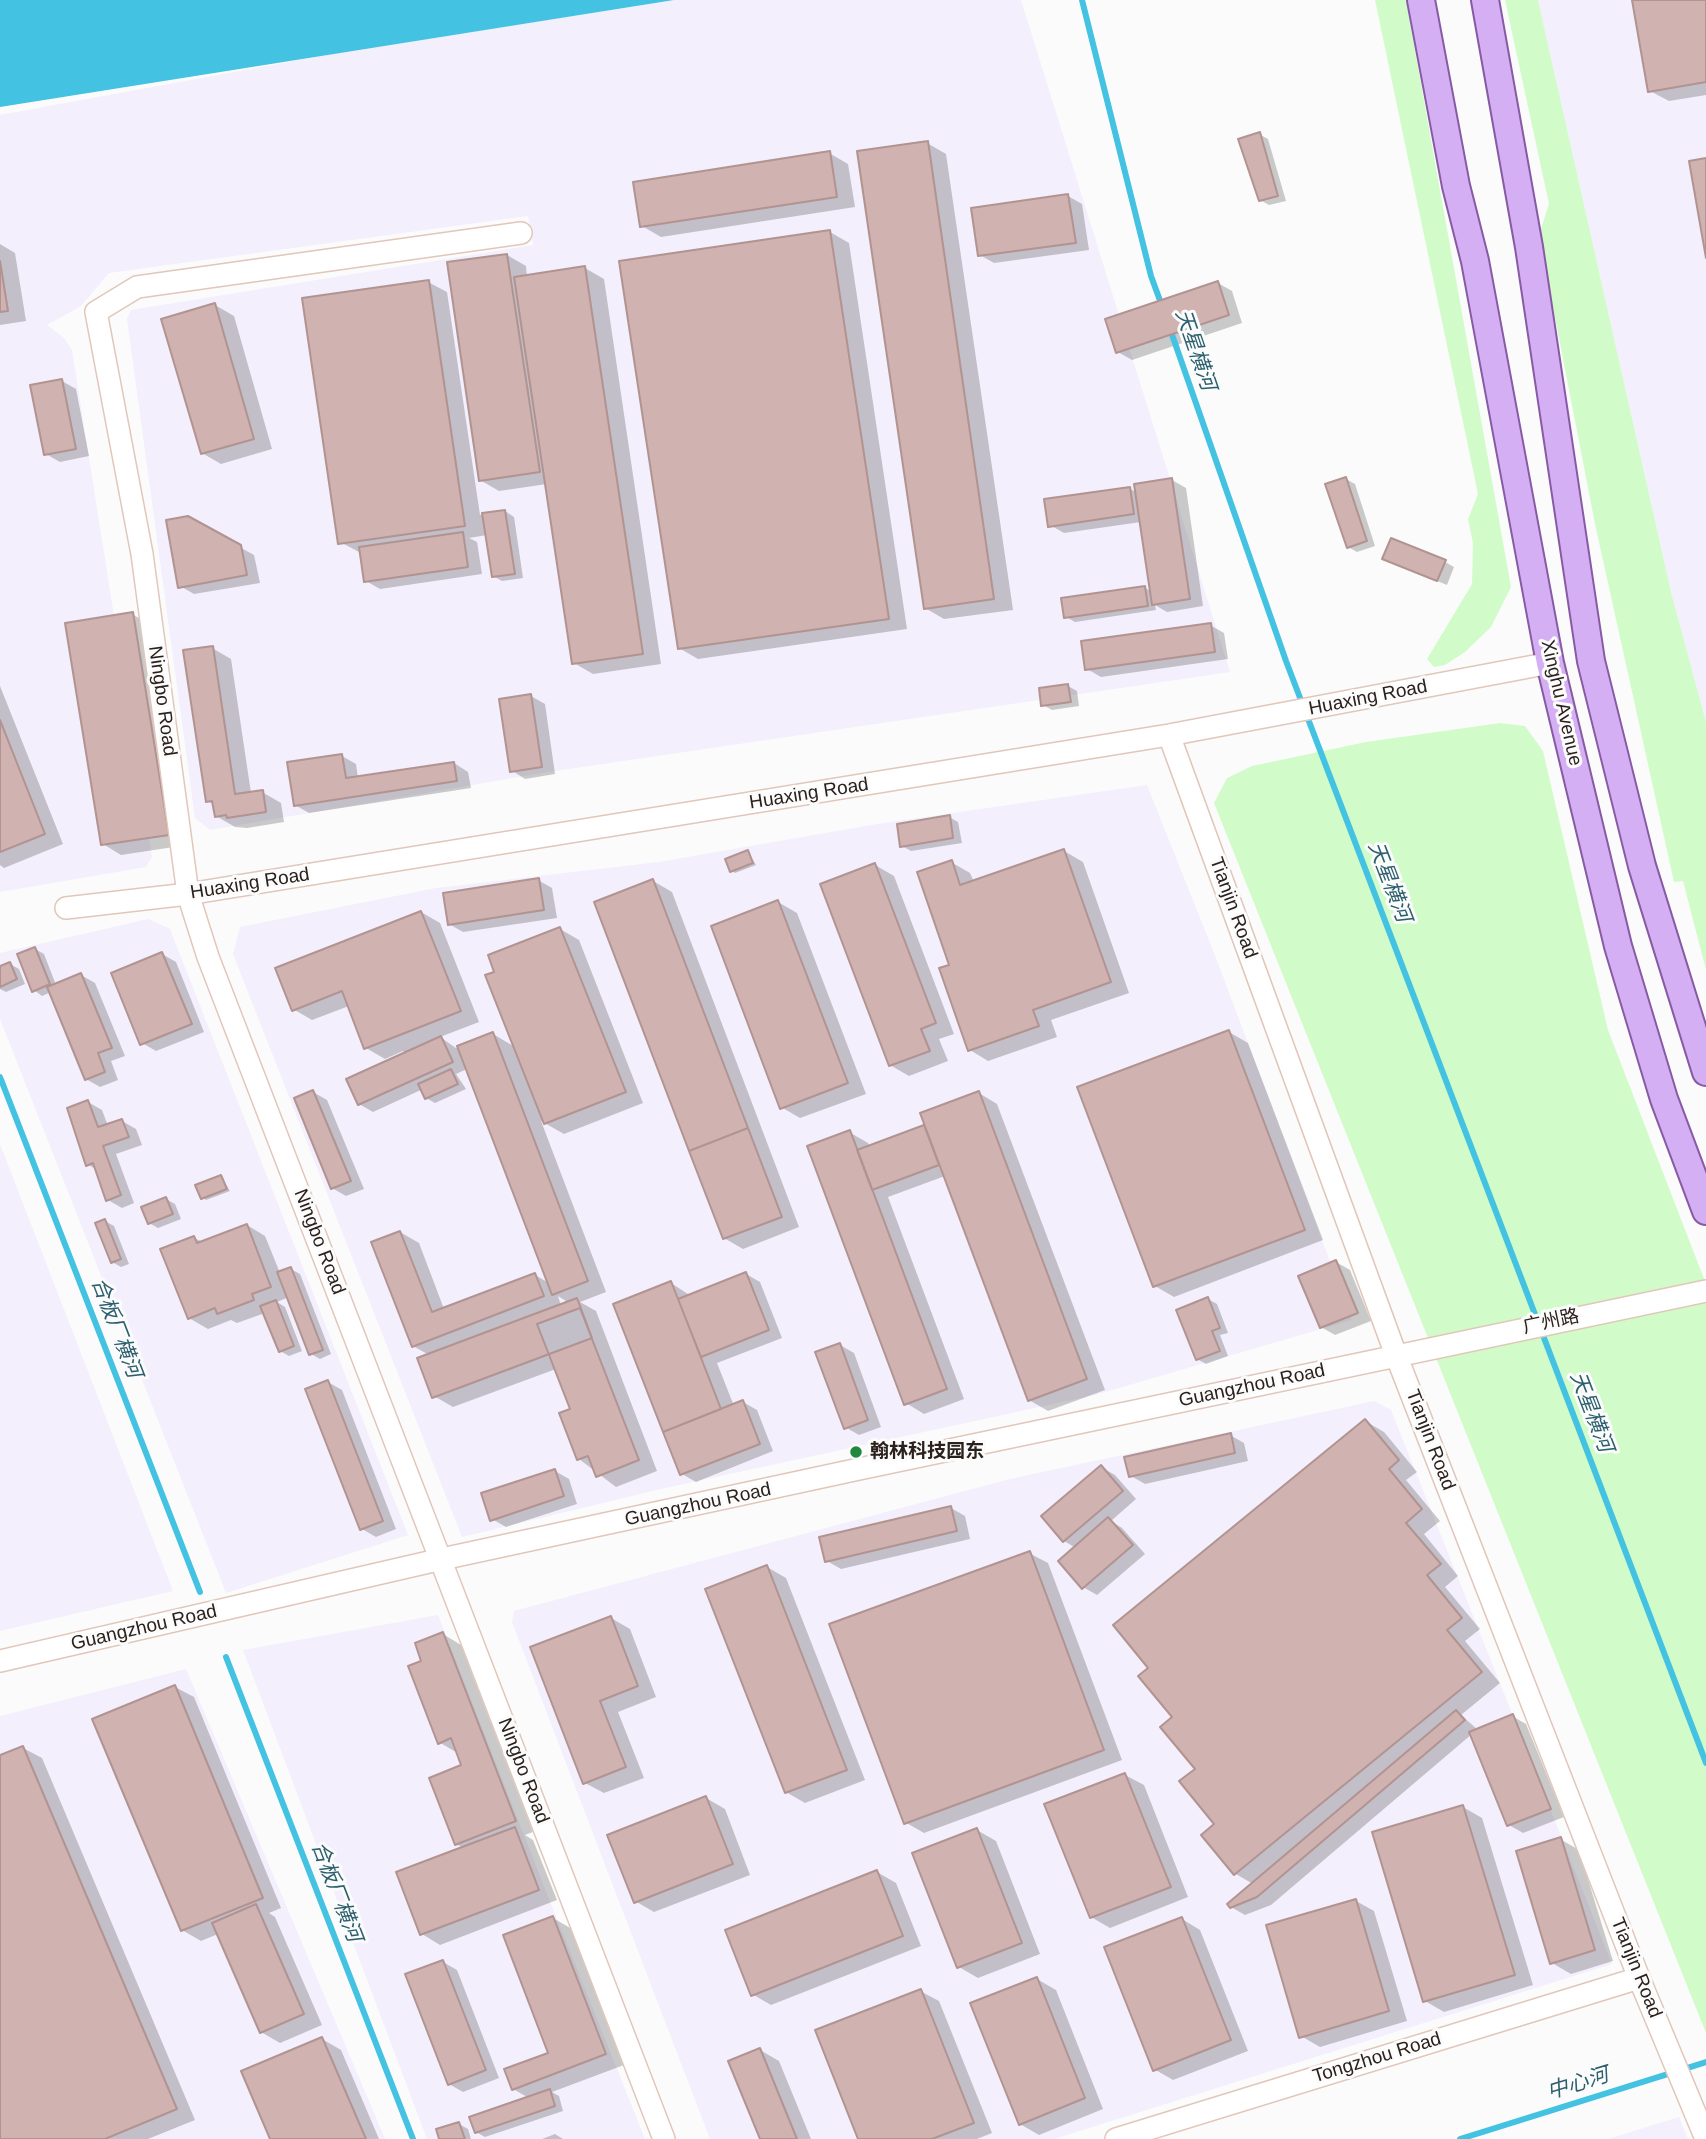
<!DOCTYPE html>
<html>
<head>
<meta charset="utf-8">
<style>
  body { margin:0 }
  canvas { display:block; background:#fbfbfb }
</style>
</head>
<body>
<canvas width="1706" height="2139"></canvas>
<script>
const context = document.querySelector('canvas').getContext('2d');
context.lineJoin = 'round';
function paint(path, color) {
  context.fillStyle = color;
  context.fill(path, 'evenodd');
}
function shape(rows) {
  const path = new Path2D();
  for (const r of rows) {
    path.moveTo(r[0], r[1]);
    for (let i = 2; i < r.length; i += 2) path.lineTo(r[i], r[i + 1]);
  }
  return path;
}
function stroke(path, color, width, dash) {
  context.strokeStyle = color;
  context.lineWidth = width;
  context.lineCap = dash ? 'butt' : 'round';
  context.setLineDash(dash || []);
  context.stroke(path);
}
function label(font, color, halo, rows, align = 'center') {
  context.font = font + ' Arial,"Noto Sans SC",sans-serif';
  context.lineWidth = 6;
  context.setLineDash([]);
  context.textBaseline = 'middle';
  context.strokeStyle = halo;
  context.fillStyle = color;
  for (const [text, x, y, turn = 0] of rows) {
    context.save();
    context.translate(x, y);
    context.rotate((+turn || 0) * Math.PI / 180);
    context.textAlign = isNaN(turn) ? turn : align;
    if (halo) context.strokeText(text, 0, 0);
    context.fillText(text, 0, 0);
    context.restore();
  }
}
paint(shape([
  [674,0,1021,0,1230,672,548,772,210,830,195,818,127,319,131,310,533,245,528,216,109,273,81,306,47,325,63,337,72,350,152,857,146,867,0,892,0,115,332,54],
  [1538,0,1706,0,1706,722,1671,592],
  [1147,785,1216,958,1352,1320,1095,1395,665,1488,462,1537,233,954,240,927,436,888,659,862,877,824],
  [148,919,170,929,408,1535,226,1593,0,1019,0,953],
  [0,1144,173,1591,0,1631],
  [1374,1401,1391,1410,1612,1964,1054,2139,710,2139,512,1622,514,1611,1010,1479],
  [438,1615,545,1889,645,2139,427,2139,243,1650],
  [186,1669,385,2139,0,2139,0,1716],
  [1679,2117,1688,2139,1608,2139]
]), '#f3effc');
paint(shape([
  [1375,0,1406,0,1511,587,1491,627,1465,652,1445,665,1434,667,1427,659,1472,584,1473,543,1468,519,1478,494],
  [1505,0,1538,0,1671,592,1706,722,1706,970,1683,881,1674,882,1595,524,1539,235,1549,204],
  [1500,723,1525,726,1543,751,1608,1030,1706,1284,1706,2033,1214,803,1227,778,1252,766,1366,742]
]), '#d1fcc9');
paint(shape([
  [0,0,674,0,0,107]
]), '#44c2e2');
paint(shape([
  [1634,0,1706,0,1706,95,1669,101,1650,91],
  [1259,134,1268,139,1286,201,1269,205,1260,200],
  [927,143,946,154,1013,610,944,619,925,608],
  [829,153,848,164,855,207,661,237,642,226],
  [1068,196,1082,204,1089,250,994,263,980,255],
  [830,232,849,243,907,629,698,659,679,648],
  [0,244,15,253,26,321,0,325],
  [507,255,526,266,527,277,585,268,604,279,661,664,593,674,574,663,547,484,499,491,480,480],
  [428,282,447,292,480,515,505,511,514,517,523,578,502,581,493,576,487,535,469,538,477,542,482,574,380,589,366,581,361,553,340,542],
  [1218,283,1232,291,1242,323,1132,360,1118,352],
  [215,305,234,316,272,449,221,464,202,453],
  [62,381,76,389,89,456,60,462,46,454],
  [1346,479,1355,484,1375,546,1357,552,1348,547],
  [1172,480,1186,488,1203,606,1167,612,1155,605,1156,610,1075,622,1066,617,1145,588,1152,592,1141,522,1064,533,1050,525,1129,488,1137,493],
  [187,518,254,555,260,583,194,594,180,586],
  [1445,562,1454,567,1447,585,1393,563],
  [132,614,151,625,187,845,121,855,103,844],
  [1210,625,1224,633,1228,659,1101,677,1087,669],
  [212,648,231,659,251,793,262,792,281,803,284,822,247,828,235,827,216,816,215,805,207,801],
  [0,686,63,844,4,868,0,865],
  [1068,686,1077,691,1079,706,1052,710,1043,705],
  [531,696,545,704,555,774,525,779,511,770],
  [342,756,356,764,358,778,454,763,468,772,471,788,309,813,295,805],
  [949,817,958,822,962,843,911,851,902,846],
  [1064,851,1083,862,1129,993,1051,1020,1057,1037,988,1061,970,1050,951,862,970,873,974,882],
  [748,852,756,865,735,873,732,871],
  [875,865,894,876,954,1034,939,1039,948,1061,909,1076,890,1065],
  [538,880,552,888,557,918,463,932,449,924],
  [653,881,672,892,799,1227,743,1249,724,1238],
  [778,902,797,913,866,1094,800,1118,781,1107],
  [421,912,440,923,479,1022,440,1037,456,1048,493,1034,515,1047,560,929,579,940,643,1103,564,1134,541,1121,606,1292,580,1302,596,1311,657,1471,616,1487,579,1459,572,1410,556,1369,453,1407,434,1396,429,1355,413,1346,400,1232,419,1243,444,1309,535,1275,549,1283,467,1069,456,1074,466,1089,435,1103,426,1098,423,1089,373,1112,359,1104,405,1054,403,1051,385,1059,366,1048,349,1006,312,1020,293,1009],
  [558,1296,569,1303,561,1306],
  [35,949,44,954,56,985,81,975,95,983,125,1056,111,1061,118,1080,100,1087,86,1079,51,992,42,996,34,990],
  [162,954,176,962,204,1032,156,1051,142,1043],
  [10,964,19,969,25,984,6,992,0,989,0,968],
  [1229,1032,1248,1043,1323,1240,1174,1297,1155,1286],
  [313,1092,327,1100,364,1189,346,1196,332,1188],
  [979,1093,997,1104,1105,1390,1048,1411,1029,1400,945,1176,888,1197,964,1399,924,1414,906,1403,849,1132,868,1143,870,1147,924,1127,928,1129],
  [88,1102,102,1110,108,1126,122,1121,136,1129,142,1145,116,1154,134,1203,122,1208,108,1200,97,1170,87,1164],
  [221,1177,230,1191,206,1200,203,1198],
  [166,1199,175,1204,181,1219,158,1228,149,1223],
  [105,1221,114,1226,129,1264,121,1267,112,1262],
  [247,1225,265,1236,280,1273,291,1269,300,1274,331,1354,320,1359,311,1354,289,1297,277,1302,285,1307,302,1351,289,1356,280,1351,265,1313,237,1323,231,1320,208,1329,189,1318,194,1238,203,1242],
  [1336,1262,1350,1270,1371,1321,1335,1335,1321,1327],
  [746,1274,760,1282,782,1338,717,1363,734,1406,743,1402,757,1410,773,1451,696,1482,682,1474,671,1283,691,1296],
  [1208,1299,1217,1304,1228,1333,1220,1335,1228,1356,1206,1364,1197,1359],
  [840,1345,854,1353,881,1427,859,1435,845,1427],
  [328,1382,342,1390,396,1529,376,1537,362,1529],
  [1365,1421,1384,1432,1417,1472,1406,1480,1440,1521,1424,1534,1458,1576,1445,1587,1480,1629,1465,1641,1500,1683,1461,1715,1478,1730,1512,1716,1526,1724,1564,1817,1523,1833,1509,1825,1472,1734,1271,1905,1245,1915,1231,1907,1253,1884,1236,1874,1204,1835,1217,1824,1175,1718],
  [1230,1435,1244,1443,1248,1461,1145,1484,1131,1476],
  [1101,1467,1115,1475,1136,1499,1111,1521,1122,1528,1145,1554,1097,1595,1083,1587,1076,1548,1064,1541],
  [555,1471,569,1479,577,1504,506,1527,492,1519],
  [951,1508,965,1516,970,1539,841,1569,827,1561],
  [1029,1553,1048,1563,1122,1760,924,1833,905,1822],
  [767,1567,786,1578,865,1780,805,1803,786,1792],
  [611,1618,630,1629,656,1697,618,1712,644,1778,604,1793,585,1783],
  [443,1634,461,1645,533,1832,525,1835,533,1840,557,1900,440,1945,422,1934,464,1848,456,1844,464,1766,459,1754,439,1742,423,1662],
  [175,1687,194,1697,281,1908,269,1913,275,1917,322,2025,280,2043,261,2032,218,1934,201,1941,182,1930],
  [23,1748,42,1758,195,2120,148,2139,0,2139,0,1757],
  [1125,1775,1144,1785,1188,1897,1110,1928,1091,1917],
  [706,1798,725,1809,750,1875,654,1912,635,1901],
  [1463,1807,1482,1818,1533,1985,1444,2012,1425,2001],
  [977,1830,996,1841,1040,1954,978,1978,959,1967],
  [1560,1839,1579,1850,1613,1961,1571,1974,1552,1963],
  [877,1872,896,1883,921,1946,771,2005,752,1994],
  [1356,1901,1374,1911,1407,2021,1320,2047,1301,2036],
  [553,1918,572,1929,624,2065,552,2092,559,2096,563,2111,485,2137,476,2132,529,2098,513,2089,550,2054],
  [1182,1919,1200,1930,1248,2051,1173,2080,1154,2069],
  [443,1962,457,1970,499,2078,463,2092,449,2084],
  [1037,1979,1056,1990,1103,2109,1039,2135,1020,2124],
  [920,1991,939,2001,992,2133,977,2139,860,2139],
  [322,2039,341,2050,379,2139,271,2139],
  [760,2050,779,2061,811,2139,762,2139],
  [459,2124,468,2129,471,2139,441,2139],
  [555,2134,563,2139,542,2139]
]), '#0003');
stroke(shape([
  [1082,0,1151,276,1162,306],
  [1169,326,1286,661,1706,1763],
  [0,1077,200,1592],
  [226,1657,413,2139],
  [1460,2139,1706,2062]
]), '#44c2e2', 6);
const building = shape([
  [1632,0,1706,0,1706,82,1648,92,1632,0],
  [1260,132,1278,196,1259,201,1238,139,1260,132],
  [928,141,994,599,924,609,857,151,928,141],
  [830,151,837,197,640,227,633,182,830,151],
  [1706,158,1706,258,1689,161,1706,158],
  [1068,194,1076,243,978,256,971,208,1068,194],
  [830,230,889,619,678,649,619,261,830,230],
  [507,254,540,472,479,481,447,262,507,254],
  [0,261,8,311,0,312,0,261],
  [585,266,643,654,572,664,514,277,585,266],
  [429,280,465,526,338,544,302,298,429,280],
  [1218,281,1229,315,1116,353,1105,319,1218,281],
  [215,303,254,439,201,454,161,319,215,303],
  [62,379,76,449,44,455,30,385,62,379],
  [1346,477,1367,541,1347,548,1325,484,1346,477],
  [1172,478,1190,599,1152,605,1134,484,1172,478],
  [1130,487,1134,514,1048,527,1044,499,1130,487],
  [505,510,515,574,492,577,482,513,505,510],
  [188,516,241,545,247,575,178,588,166,520,188,516],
  [463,532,468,567,364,582,359,547,463,532],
  [1391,538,1446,560,1437,581,1382,559,1391,538],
  [1145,586,1148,606,1064,618,1061,598,1145,586],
  [133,612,169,835,101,845,65,623,133,612],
  [1211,623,1215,652,1085,670,1081,641,1211,623],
  [213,646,235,794,263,790,266,812,227,818,226,815,215,817,212,801,206,802,183,650,213,646],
  [1068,684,1071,702,1041,706,1039,688,1068,684],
  [531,694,542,767,510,772,499,699,531,694],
  [0,720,45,834,0,852,0,720],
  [342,754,346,778,454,762,457,781,294,806,287,762,342,754],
  [950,815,953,838,900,847,897,824,950,815],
  [1064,849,1111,982,1033,1010,1039,1026,968,1051,939,968,949,965,917,872,952,860,960,885,1064,849],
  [748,850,753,863,730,872,725,859,748,850],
  [875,863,936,1023,921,1029,930,1051,889,1066,820,884,875,863],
  [539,878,544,910,448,925,443,893,539,878],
  [653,879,748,1128,689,1151,594,902,653,879],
  [778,900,848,1083,780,1109,711,926,778,900],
  [421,911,461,1011,364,1049,342,991,292,1011,275,968,421,911],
  [560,927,626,1092,544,1124,485,975,494,972,488,955,560,927],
  [35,947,50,984,32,992,17,954,35,947],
  [162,952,192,1024,140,1045,111,973,162,952],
  [10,962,17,979,0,987,0,966,10,962],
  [81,973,112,1048,98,1053,105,1072,85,1080,47,987,81,973],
  [1229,1030,1305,1230,1153,1287,1077,1087,1229,1030],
  [493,1032,588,1281,552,1295,457,1046,493,1032],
  [441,1036,453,1062,358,1105,346,1079,441,1036],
  [451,1069,458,1084,425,1099,418,1084,451,1069],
  [313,1090,351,1181,331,1189,294,1098,313,1090],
  [979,1091,1087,1379,1028,1401,920,1113,979,1091],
  [88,1100,98,1127,122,1119,129,1137,103,1146,121,1195,106,1201,93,1163,86,1166,67,1108,88,1100],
  [924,1125,939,1165,872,1190,857,1150,924,1125],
  [748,1128,782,1217,723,1239,689,1151,748,1128],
  [850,1130,947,1389,904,1405,807,1146,850,1130],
  [221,1175,227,1189,201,1199,195,1185,221,1175],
  [166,1197,173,1214,148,1224,141,1207,166,1197],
  [105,1219,121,1259,111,1263,95,1223,105,1219],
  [247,1224,271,1287,252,1294,254,1300,217,1314,215,1308,188,1319,160,1249,194,1236,197,1243,247,1224],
  [400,1231,432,1312,535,1273,544,1296,412,1347,371,1242,400,1231],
  [1336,1260,1358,1313,1320,1328,1298,1276,1336,1260],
  [291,1267,323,1350,309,1355,277,1272,291,1267],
  [746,1272,769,1330,701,1357,678,1299,746,1272],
  [671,1281,721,1409,663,1432,613,1304,671,1281],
  [1208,1297,1220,1328,1212,1331,1220,1351,1196,1360,1176,1310,1208,1297],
  [577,1298,592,1338,432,1398,417,1358,577,1298],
  [276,1300,294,1346,279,1352,260,1306,276,1300],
  [580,1308,639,1460,596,1477,588,1456,577,1460,559,1413,570,1409,537,1324,580,1308],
  [840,1343,868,1420,844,1429,815,1352,840,1343],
  [328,1380,383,1521,360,1530,305,1389,328,1380],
  [743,1400,760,1444,680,1475,663,1432,743,1400],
  [1365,1419,1399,1460,1389,1469,1422,1509,1406,1523,1441,1564,1427,1575,1462,1618,1447,1630,1482,1672,1234,1875,1201,1835,1214,1824,1179,1781,1195,1769,1160,1727,1172,1717,1138,1676,1148,1668,1113,1625,1365,1419],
  [1231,1433,1235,1453,1129,1477,1124,1457,1231,1433],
  [1101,1465,1123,1491,1063,1542,1041,1516,1101,1465],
  [555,1469,564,1496,490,1521,481,1493,555,1469],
  [951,1506,957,1531,825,1562,819,1537,951,1506],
  [1108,1517,1133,1545,1082,1589,1058,1561,1108,1517],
  [1030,1551,1104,1750,904,1824,829,1624,1030,1551],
  [767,1565,847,1770,785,1793,705,1589,767,1565],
  [611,1616,638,1686,600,1701,626,1767,583,1784,530,1647,611,1616],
  [443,1632,516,1821,455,1845,429,1778,461,1765,451,1738,438,1744,408,1666,421,1661,415,1643,443,1632],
  [175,1685,263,1898,181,1931,92,1719,175,1685],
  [1456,1710,1465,1720,1257,1897,1230,1908,1227,1904,1456,1710],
  [1513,1714,1551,1809,1507,1826,1469,1732,1513,1714],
  [23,1746,177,2109,105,2139,0,2139,0,1755,23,1746],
  [1125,1773,1171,1887,1090,1918,1044,1804,1125,1773],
  [706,1796,733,1864,634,1903,607,1835,706,1796],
  [1463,1805,1515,1975,1423,2002,1372,1832,1463,1805],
  [515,1827,539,1890,420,1935,396,1872,515,1827],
  [977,1828,1022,1943,957,1968,912,1853,977,1828],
  [1561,1837,1595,1950,1550,1964,1516,1851,1561,1837],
  [877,1870,903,1936,751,1996,725,1930,877,1870],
  [1356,1899,1389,2011,1299,2038,1266,1925,1356,1899],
  [256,1904,304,2014,260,2033,212,1923,256,1904],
  [553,1916,606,2054,512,2090,504,2069,548,2053,503,1935,553,1916],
  [1182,1917,1231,2040,1153,2071,1104,1947,1182,1917],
  [443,1960,486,2070,448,2085,405,1974,443,1960],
  [1037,1977,1085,2098,1019,2125,970,2003,1037,1977],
  [921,1989,974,2123,932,2139,858,2139,815,2030,921,1989],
  [322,2037,366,2139,270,2139,241,2071,322,2037],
  [760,2048,797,2139,760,2139,728,2061,760,2048],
  [550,2089,555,2106,475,2133,469,2117,550,2089],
  [459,2122,465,2139,439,2139,436,2129,459,2122]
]);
paint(building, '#d0b2b0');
stroke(building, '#b19491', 2);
const minor = shape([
  [521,233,137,287,96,312,142,554,188,894,208,957,664,2139],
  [1169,735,1396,1355,1639,1978,1706,2139],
  [66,908,188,894,1169,735,1550,663],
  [0,1661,442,1559,859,1469,1706,1291],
  [1116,2139,1639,1978]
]);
const major = shape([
  [1421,0,1456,186,1475,261,1550,663,1618,946,1664,1099,1706,1211],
  [1485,0,1529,247,1591,661,1642,866,1706,1072]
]);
stroke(minor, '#e1c7ba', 24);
stroke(major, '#875ba3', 30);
stroke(minor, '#fff', 21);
stroke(major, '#d5aff4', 26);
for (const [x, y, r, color] of [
  [856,1452,7,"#20883f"]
]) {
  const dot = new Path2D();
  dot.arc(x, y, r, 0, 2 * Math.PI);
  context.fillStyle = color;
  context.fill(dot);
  stroke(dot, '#fbfbfb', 2.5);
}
label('19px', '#2b211c', '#fbfbfb', [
  ["Huaxing Road",1368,698,-11],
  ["Ningbo Road",162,701,82],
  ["Xinghu Avenue",1561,703,77],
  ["Huaxing Road",809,794,-9],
  ["Huaxing Road",250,884,-9],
  ["Tianjin Road",1233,908,70],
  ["Ningbo Road",319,1242,69],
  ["广州路",1551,1322,-12],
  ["Guangzhou Road",1252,1386,-12],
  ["Tianjin Road",1430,1440,69],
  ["Guangzhou Road",698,1505,-12],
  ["Guangzhou Road",144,1628,-13],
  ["Ningbo Road",523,1771,69],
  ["Tianjin Road",1636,1968,68],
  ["Tongzhou Road",1377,2058,-17]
]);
label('bold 19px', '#2b211c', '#fbfbfb', [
  ["翰林科技园东",870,1452]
], 'left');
label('italic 21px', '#2c5f6d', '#fbfbfb', [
  ["天星横河",1195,350,71],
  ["天星横河",1389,882,69],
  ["合板厂横河",116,1328,69],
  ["天星横河",1591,1412,69],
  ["合板厂横河",336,1892,69],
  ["中心河",1578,2084,-17]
]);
</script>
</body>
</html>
